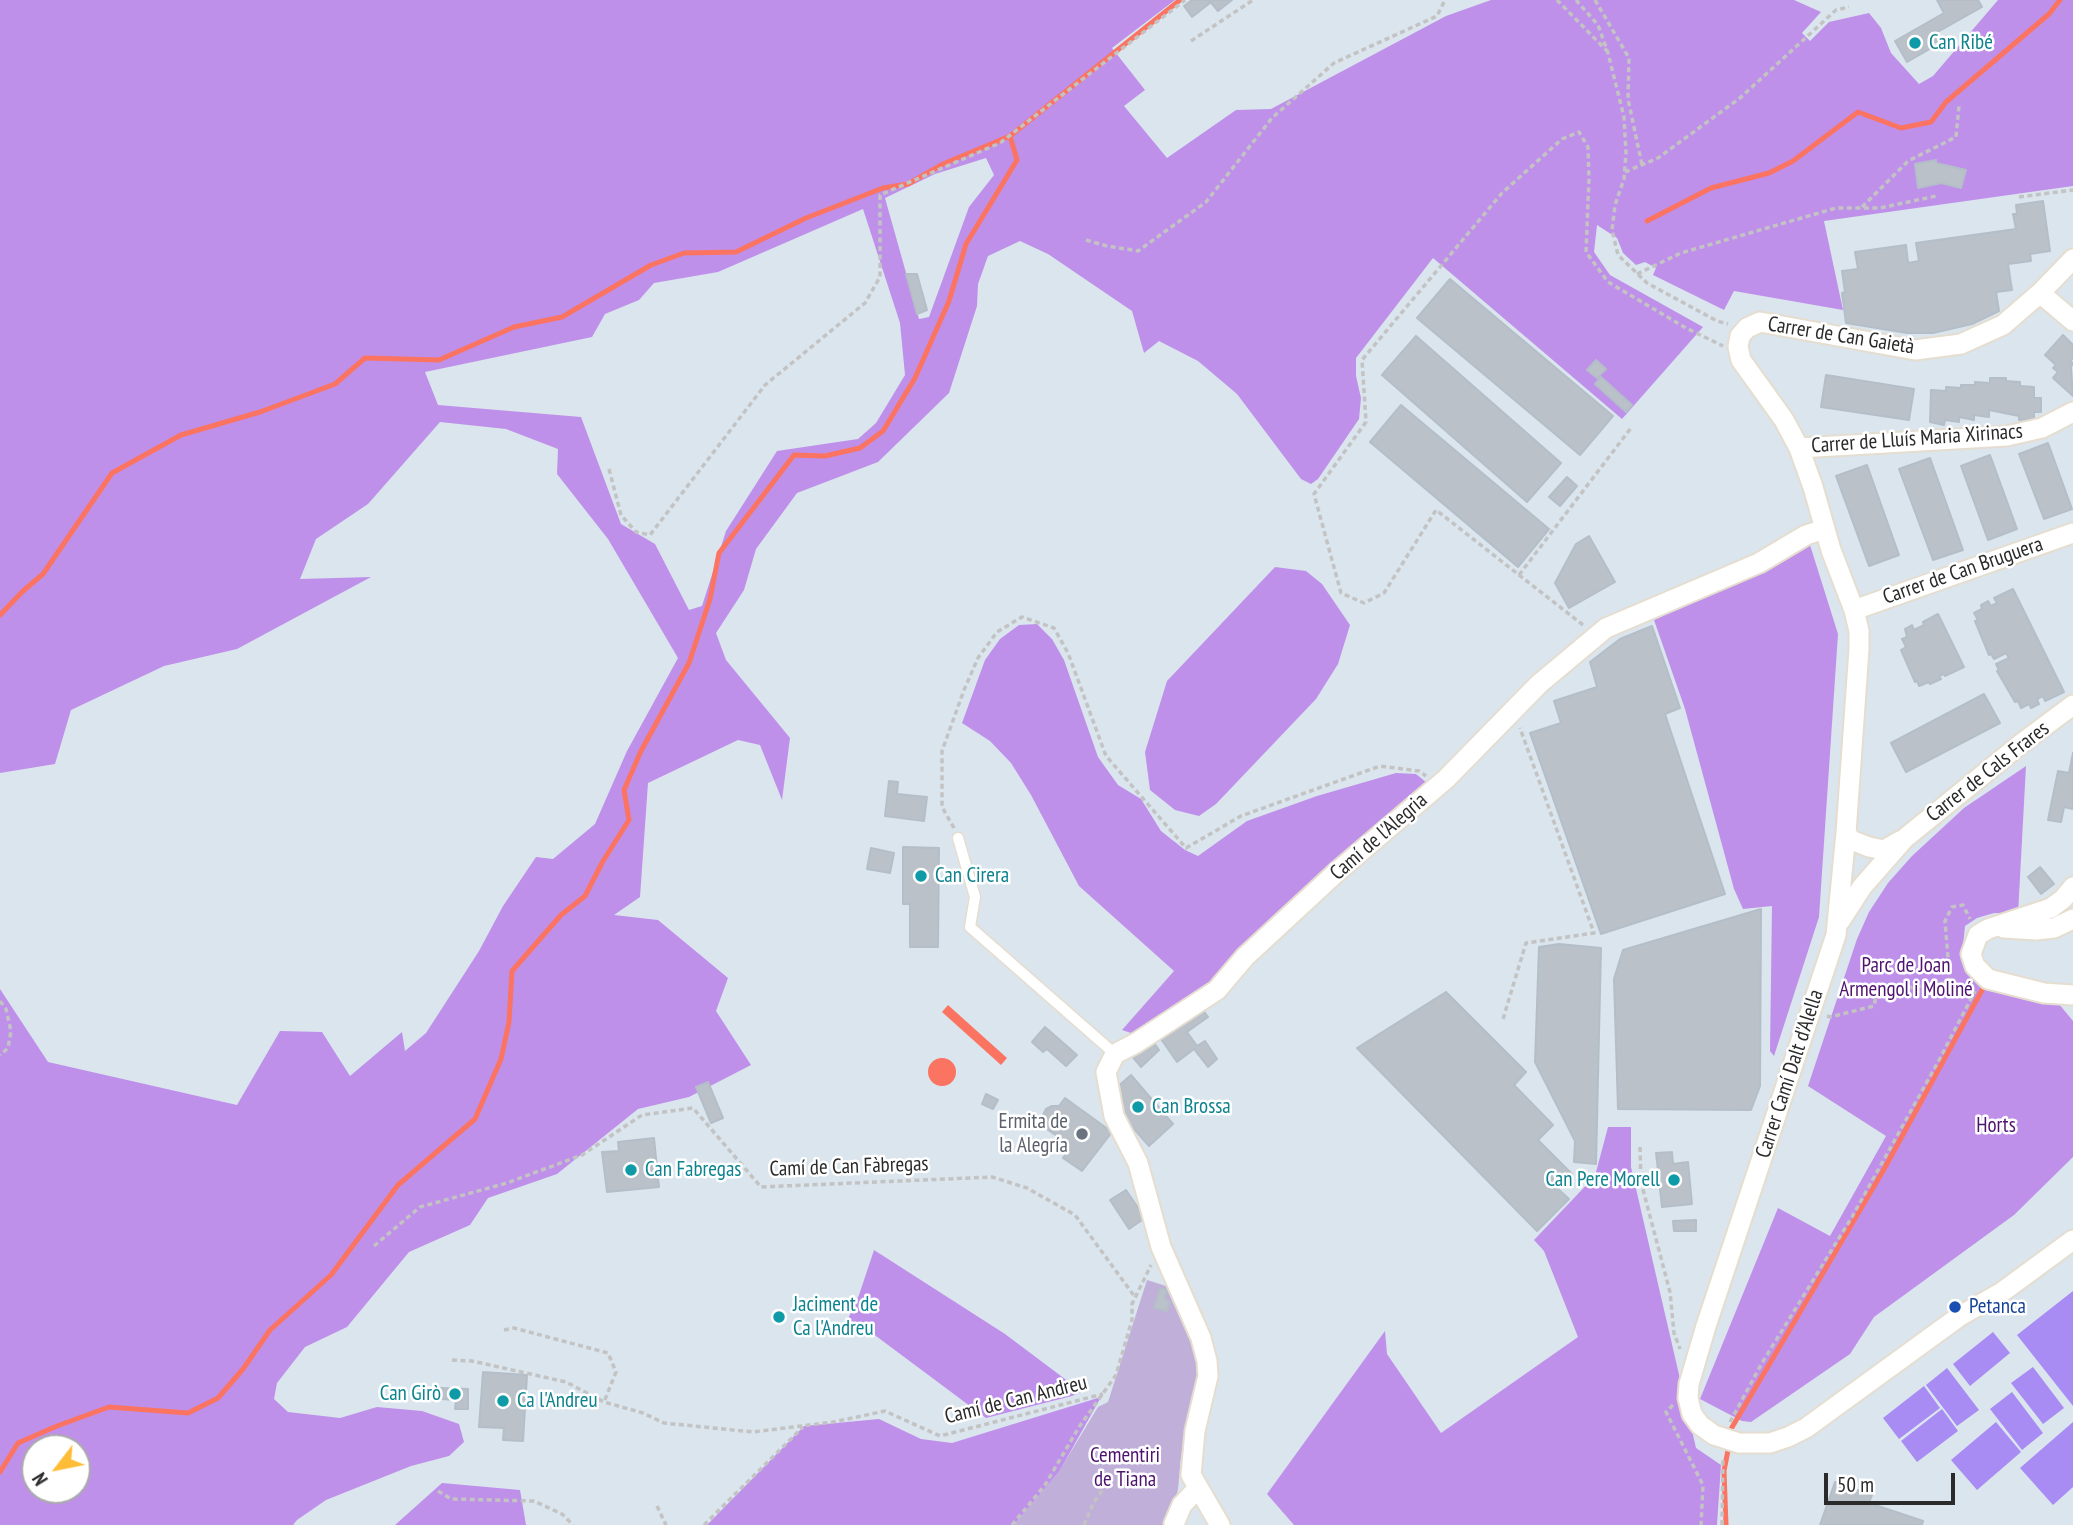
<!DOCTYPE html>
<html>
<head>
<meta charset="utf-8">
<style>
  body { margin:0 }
  #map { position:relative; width:2073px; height:1525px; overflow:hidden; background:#dae5ee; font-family:"PT Sans Narrow",sans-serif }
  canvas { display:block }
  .north { position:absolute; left:21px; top:1434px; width:70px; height:70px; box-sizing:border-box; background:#fff; border:2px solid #aaa; border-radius:50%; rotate:238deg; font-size:19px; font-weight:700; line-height:28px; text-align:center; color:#2a2a2a }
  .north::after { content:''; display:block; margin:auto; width:24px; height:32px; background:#ffbc36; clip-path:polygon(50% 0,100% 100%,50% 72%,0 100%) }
  .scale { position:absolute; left:1824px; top:1473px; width:131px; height:32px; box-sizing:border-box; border:4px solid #2a2a2a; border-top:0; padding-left:9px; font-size:21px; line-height:24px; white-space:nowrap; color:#2a2a2a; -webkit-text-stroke:5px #fff; paint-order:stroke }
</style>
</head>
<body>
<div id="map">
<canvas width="2073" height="1525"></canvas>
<div class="north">N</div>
<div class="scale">50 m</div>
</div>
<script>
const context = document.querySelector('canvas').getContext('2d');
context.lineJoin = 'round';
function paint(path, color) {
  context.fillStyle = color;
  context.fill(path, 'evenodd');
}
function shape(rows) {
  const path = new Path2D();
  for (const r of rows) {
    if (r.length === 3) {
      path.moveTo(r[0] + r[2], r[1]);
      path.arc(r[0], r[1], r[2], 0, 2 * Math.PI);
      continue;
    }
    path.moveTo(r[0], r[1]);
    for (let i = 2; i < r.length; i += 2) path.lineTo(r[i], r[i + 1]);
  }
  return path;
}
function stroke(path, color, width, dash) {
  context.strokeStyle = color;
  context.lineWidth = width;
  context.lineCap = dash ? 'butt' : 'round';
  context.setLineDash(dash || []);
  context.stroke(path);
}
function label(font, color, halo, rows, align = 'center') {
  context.font = font + ' "PT Sans Narrow",sans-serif';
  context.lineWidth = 5;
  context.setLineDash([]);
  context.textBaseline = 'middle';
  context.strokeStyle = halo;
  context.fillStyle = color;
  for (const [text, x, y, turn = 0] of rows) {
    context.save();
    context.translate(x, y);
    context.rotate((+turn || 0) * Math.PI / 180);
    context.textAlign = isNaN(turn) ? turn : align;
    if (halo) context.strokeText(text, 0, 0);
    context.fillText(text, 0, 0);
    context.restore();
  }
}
paint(shape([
  [0,0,1175,0,1112,48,1145,90,1124,106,1167,158,1236,110,1271,109,1446,16,1491,0,1794,0,1821,12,1802,33,1810,41,1829,22,1869,13,1881,28,1891,53,1919,84,1933,76,1998,0,2073,0,2073,186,1824,221,1843,310,1734,291,1724,310,1653,275,1656,268,1645,262,1636,265,1623,253,1617,238,1597,225,1594,252,1610,275,1703,327,1622,419,1433,258,1356,358,1356,376,1361,398,1359,419,1318,479,1311,484,1301,479,1237,394,1198,361,1159,341,1144,353,1132,311,1048,254,1020,241,988,256,978,284,977,306,949,393,878,462,797,493,756,549,744,590,716,633,726,660,790,738,782,800,760,745,738,740,648,783,640,897,614,915,658,920,728,978,716,1011,751,1065,689,1097,638,1109,557,1174,488,1198,470,1225,409,1252,347,1327,305,1347,277,1383,274,1399,288,1412,340,1418,377,1407,422,1411,459,1424,464,1442,449,1456,411,1466,326,1500,297,1520,293,1525,0,1525,0,989,48,1062,237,1105,280,1031,322,1032,350,1076,402,1032,405,1051,426,1033,479,951,503,906,536,857,553,859,595,824,627,751,678,658,608,539,557,474,558,449,506,429,440,422,368,504,316,539,300,579,371,577,237,649,164,666,71,710,55,764,0,773],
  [986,158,994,175,969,207,929,317,919,319,885,198,935,174],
  [863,209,900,323,905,375,876,423,858,439,777,451,726,531,702,606,689,610,655,544,621,524,581,417,438,405,425,372,592,337,605,314,639,300,654,283,718,272],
  [35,1448,77,1448,77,1490,35,1490],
  [1810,545,1838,634,1819,917,1774,1056,1770,1051,1772,906,1743,909,1734,889,1685,709,1654,620,1757,572],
  [1275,567,1306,571,1322,584,1350,625,1338,664,1316,699,1216,804,1199,816,1175,810,1150,790,1145,752,1167,681],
  [1037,624,1052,639,1064,660,1098,757,1118,785,1141,799,1161,831,1185,850,1198,856,1247,821,1317,796,1396,773,1416,774,1427,783,1218,975,1193,996,1137,1035,1122,1030,1174,971,1079,886,1031,795,1011,763,990,741,962,723,985,660,1000,639,1019,625],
  [2026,766,2018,914,1994,913,1977,918,1965,926,1962,956,1972,976,1985,990,2059,1004,2073,1021,2073,1157,2014,1215,1874,1317,1850,1354,1751,1422,1742,1421,1700,1399,1778,1208,1830,1236,1886,1136,1808,1086,1857,939,1869,912,1888,883,1912,856,1964,808],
  [1608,1127,1631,1127,1631,1167,1696,1448,1721,1465,1717,1525,1294,1525,1267,1494,1385,1331,1387,1354,1441,1433,1578,1337,1544,1251,1534,1240,1595,1176],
  [874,1250,1005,1334,1073,1385,1085,1390,1072,1396,986,1418,876,1336,847,1321,859,1295],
  [1101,1397,1059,1472,1014,1525,707,1525,804,1426,879,1419,921,1439,952,1443],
  [442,1483,520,1490,526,1525,395,1525]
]), '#bf90ea');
paint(shape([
  [1147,1280,1169,1287,1197,1349,1200,1379,1181,1456,1178,1489,1170,1522,1177,1525,1014,1525,1058,1473,1098,1407,1108,1402]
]), '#bfafd9');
paint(shape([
  [2073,1291,2073,1406,2017,1335],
  [1993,1332,2010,1353,1970,1386,1953,1364],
  [2033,1367,2064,1408,2043,1424,2011,1383],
  [1947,1368,1979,1410,1957,1426,1926,1385],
  [1924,1386,1940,1408,1899,1439,1883,1418],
  [2012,1392,2043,1433,2022,1450,1990,1409],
  [1942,1409,1958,1431,1917,1462,1901,1441],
  [1996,1422,2021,1452,1977,1490,1951,1460],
  [2073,1422,2073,1487,2053,1505,2020,1468]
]), '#a88bf3');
paint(shape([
  [948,1005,1007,1058,1001,1065,942,1012],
  [942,1072,14]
]), '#fb7461');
stroke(shape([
  [1647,221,1711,188,1769,173,1793,161,1858,112,1901,128,1931,122,1946,102,2049,14,2060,0],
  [0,615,23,591,43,574,112,473,181,435,260,412,335,384,365,358,439,360,514,327,562,317,651,265,684,253,736,252,806,218,883,188,908,184,943,164,1010,136],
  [1730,1435,1731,1429,1770,1363,1883,1171,1987,981],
  [0,1472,18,1443,57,1426,109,1407,188,1413,218,1398,243,1369,270,1330,331,1275,398,1185,475,1119,501,1059,509,1022,512,971,561,915,585,896,603,861,629,820,624,790,641,751,689,663,710,599,719,553,794,455,825,456,860,448,883,431,915,378,949,301,966,244,1017,160,1010,136,1180,0],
  [1726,1525,1724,1471,1729,1445]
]), '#fb7461', 5);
const building = shape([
  [1192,0,1207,0,1210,3,1192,17,1184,6,1192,0],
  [1209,0,1232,0,1218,11,1209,0],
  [1937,0,1978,0,1982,7,1934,34,1938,41,1933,43,1935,46,1907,62,1895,41,1944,13,1937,0],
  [1936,160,1936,163,1966,170,1961,188,1941,183,1918,188,1915,164,1936,160],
  [2043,201,2050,251,2030,254,2031,261,2008,264,2012,290,1996,292,1999,311,1972,324,1933,333,1907,333,1846,323,1842,293,1845,292,1842,271,1858,269,1855,252,1906,245,1908,263,1919,261,1916,243,2016,229,2013,214,2017,214,2016,205,2043,201],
  [906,274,917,274,927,310,917,314,906,274],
  [1450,279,1613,416,1580,455,1417,318,1450,279],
  [2063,335,2073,345,2073,358,2070,361,2073,363,2071,367,2073,396,2053,378,2058,372,2053,368,2056,365,2045,355,2063,335],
  [1416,336,1561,463,1527,502,1382,375,1416,336],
  [1596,360,1606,369,1597,378,1587,370,1596,360],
  [1826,375,1914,389,1909,420,1821,407,1826,375],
  [1601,377,1632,405,1626,412,1595,384,1601,377],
  [1990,378,2006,378,2006,381,2020,382,2020,386,2034,387,2034,398,2041,398,2041,412,2034,412,2034,419,2019,420,2019,416,1989,410,1989,417,1974,415,1974,420,1959,417,1959,422,1945,420,1944,425,1930,422,1931,390,1946,391,1946,387,1961,388,1961,385,1975,385,1975,382,1990,383,1990,378],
  [1401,405,1549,529,1518,567,1370,442,1401,405],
  [2048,443,2072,509,2044,519,2019,454,2048,443],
  [1990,455,2017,529,1988,540,1961,466,1990,455],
  [1930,458,1963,550,1933,560,1899,469,1930,458],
  [1867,465,1899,555,1869,566,1836,476,1867,465],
  [1567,477,1577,486,1560,506,1549,497,1567,477],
  [1589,536,1615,582,1569,608,1555,583,1576,544,1589,536],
  [2013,589,2064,692,2045,701,2043,696,2037,699,2039,704,2031,708,2029,704,2021,708,2018,701,2015,702,1997,671,1999,670,1996,664,2009,658,2006,653,1994,659,1991,654,1989,655,1975,621,1978,620,1974,613,1982,609,1981,605,1988,601,1991,606,1997,603,1994,598,2013,589],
  [1938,614,1964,667,1945,676,1944,674,1939,676,1941,679,1930,684,1929,682,1919,686,1917,681,1915,682,1901,650,1906,647,1902,639,1907,637,1905,629,1912,625,1914,630,1924,625,1923,622,1938,614],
  [1652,626,1680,708,1665,714,1725,894,1601,934,1530,733,1561,723,1554,701,1597,687,1590,662,1620,639,1652,626],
  [1984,694,2000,723,1906,772,1891,743,1984,694],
  [2073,753,2073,809,2064,807,2061,822,2048,820,2058,771,2069,773,2073,753],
  [889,781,898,782,897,794,927,797,924,821,885,816,889,781],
  [903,847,939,848,938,947,910,947,910,904,903,904,903,847],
  [871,848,894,853,890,873,867,869,871,848],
  [2040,867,2054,884,2041,894,2028,877,2040,867],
  [1761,909,1760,1086,1751,1110,1618,1109,1614,979,1623,950,1761,909],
  [1559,944,1601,948,1596,1164,1574,1162,1575,1141,1535,1062,1539,947,1559,944],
  [1446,992,1526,1072,1514,1085,1553,1125,1538,1140,1572,1174,1558,1189,1569,1199,1537,1231,1357,1048,1446,992],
  [1202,1009,1208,1017,1187,1032,1197,1046,1205,1041,1217,1059,1208,1067,1194,1049,1177,1062,1159,1036,1202,1009],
  [1045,1027,1077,1055,1066,1066,1047,1049,1043,1052,1032,1042,1045,1027],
  [1152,1040,1159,1050,1141,1067,1132,1056,1152,1040],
  [1131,1075,1173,1124,1149,1146,1120,1113,1115,1089,1131,1075],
  [708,1082,723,1118,711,1123,696,1087,708,1082],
  [986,1094,998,1100,993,1109,982,1104,986,1094],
  [1065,1098,1112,1132,1082,1171,1063,1158,1068,1150,1054,1140,1057,1136,1045,1128,1041,1119,1046,1109,1052,1106,1059,1106,1065,1098],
  [654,1138,659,1187,607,1192,602,1152,619,1151,618,1142,654,1138],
  [1672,1152,1673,1164,1688,1162,1692,1204,1662,1207,1656,1153,1672,1152],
  [1126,1190,1145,1218,1129,1229,1110,1200,1126,1190],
  [1696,1220,1696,1231,1674,1231,1673,1221,1696,1220],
  [1160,1288,1167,1290,1165,1299,1170,1302,1167,1311,1154,1308,1160,1288],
  [483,1372,527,1375,523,1441,503,1440,504,1428,479,1427,483,1372],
  [441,1388,468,1389,468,1409,455,1409,456,1400,441,1399,441,1388],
  [1835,1482,1872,1495,1869,1503,1923,1521,1922,1525,1820,1525,1835,1482]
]);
paint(building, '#bac1c9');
stroke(building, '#b4bec9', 2);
const lane = shape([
  [958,838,975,897,970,927,1115,1054]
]);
const street = shape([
  [2040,293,2073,321],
  [1799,448,2007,436,2042,428,2073,412],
  [1854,610,2073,533],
  [1846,833,1851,840,1869,847,1884,850,1900,841],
  [2073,887,2063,899,2051,908,1988,929,1978,935,1971,954,1975,966,1988,979,2044,993,2073,995],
  [1840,921,1862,887,1904,839,2022,743,2073,705],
  [2004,928,2036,930,2054,928,2073,919],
  [1714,1435,1700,1425,1692,1414,1688,1398,1689,1384,1706,1326,1836,935,1846,833,1859,649,1859,631,1854,610,1831,550,1813,487,1799,448,1784,420,1741,360,1738,347,1740,336,1747,328,1760,322,1915,350,1961,344,2003,325,2040,293,2073,259],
  [1739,1443,1770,1443,1788,1437,1806,1428,1960,1316,2002,1292,2073,1240],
  [1174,1524,1182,1505,1197,1489],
  [1220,1525,1191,1475,1195,1431,1208,1376,1207,1361,1201,1338,1161,1247,1138,1163,1114,1116,1106,1072,1115,1054,1136,1043,1217,990,1245,957,1338,871,1446,779,1539,684,1606,628,1759,563,1806,535,1825,529]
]);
stroke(lane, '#e5ddcf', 13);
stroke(street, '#e5ddcf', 23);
stroke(shape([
  [1557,0,1607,51],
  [1576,0,1598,25,1608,53,1624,117,1626,153,1624,179,1615,205,1612,230,1618,255,1647,283,1717,321,1728,324],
  [1595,0,1629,58,1628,99,1642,165],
  [1191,41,1253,0],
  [1625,172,1658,158,1740,98,1836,10,1849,7],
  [2019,197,2073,190],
  [1862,207,1908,161,1956,137,1959,106],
  [1086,240,1107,246,1138,251,1206,202,1272,118,1334,63,1437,16,1445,0],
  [1637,274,1681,253,1836,208,1880,208,1936,196],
  [609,469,621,515,636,532,650,535,765,385,865,303,880,277,880,195,1000,143,1185,0],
  [1519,575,1631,428],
  [1583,625,1436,510,1384,593,1364,603,1341,593,1314,494,1366,422,1362,360,1502,193,1562,139,1579,132,1588,147,1589,178,1586,252,1608,282,1686,328,1723,346],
  [954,828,942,807,942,751,964,690,978,658,997,632,1022,617,1054,628,1068,653,1106,756,1186,848,1241,816,1380,766,1419,771,1426,776],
  [0,1001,6,1009,11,1031,8,1048,0,1055],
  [1827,1016,1830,1017,1874,1006,1877,992,1950,982,1945,921,1952,907,1963,905,1970,919],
  [1503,1019,1526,943,1594,933,1520,728],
  [1640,1147,1641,1182,1670,1292,1674,1333,1680,1349],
  [374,1246,420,1207,507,1183,582,1155,642,1115,693,1108,761,1187,992,1177,1027,1188,1075,1215,1135,1297],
  [504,1330,514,1328,608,1353,616,1372,604,1402],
  [452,1360,472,1361,566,1382,604,1402,643,1413,664,1423,753,1432,833,1422,885,1411,940,1436,1103,1394],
  [1673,1405,1666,1412,1703,1485,1701,1525],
  [1730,1422,1762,1363,1852,1217,1938,1062,1975,991],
  [438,1491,451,1499,534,1501,562,1514,573,1525],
  [657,1506,666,1525],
  [704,1525,803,1427],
  [1012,1525,1045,1485,1079,1427,1116,1375,1132,1320,1132,1304,1151,1265],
  [1084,1525,1094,1502,1106,1485],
  [1722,1525,1723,1457]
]), '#c3c3c3', 3.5, [5, 3.5]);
stroke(lane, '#fff', 10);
stroke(street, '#fff', 19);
const streetBridge = shape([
  [1714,1435,1739,1443]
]);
stroke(streetBridge, '#e5ddcf', 23, []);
stroke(streetBridge, '#fff', 19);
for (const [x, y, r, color] of [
  [1915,43,7,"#0f9aa8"],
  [921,876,7,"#0f9aa8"],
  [1138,1107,7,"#0f9aa8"],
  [1082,1134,7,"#6b7280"],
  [631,1170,7,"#0f9aa8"],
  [1674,1180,7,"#0f9aa8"],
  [1955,1307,7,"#1a4fb4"],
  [779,1317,7,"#0f9aa8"],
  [455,1394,7,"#0f9aa8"],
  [503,1401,7,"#0f9aa8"]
]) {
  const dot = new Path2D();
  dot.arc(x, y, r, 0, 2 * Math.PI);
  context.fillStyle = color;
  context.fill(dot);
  stroke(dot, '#fff', 2.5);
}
label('21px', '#0d838f', '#fff', [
  ["Can Ribé",1929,43],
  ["Can Cirera",935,876],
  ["Can Brossa",1152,1107],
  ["Can Fabregas",645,1170],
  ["Can Pere Morell",1660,1180,"right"],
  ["Jaciment de",793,1305],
  ["Ca l'Andreu",793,1329],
  ["Can Girò",441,1394,"right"],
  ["Ca l'Andreu",517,1401]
], 'left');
label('21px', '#2a2a2a', '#fff', [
  ["Carrer de Can Gaietà",1841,336,9],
  ["Carrer de Lluís Maria Xirinacs",1917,439,-4],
  ["Carrer de Can Bruguera",1963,571,-19],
  ["Carrer de Cals Frares",1988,772,-38],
  ["Camí de l'Alegria",1379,837,-41],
  ["Carrer Camí Dalt d'Alella",1790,1074,-72],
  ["Camí de Can Fàbregas",849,1167,-2],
  ["Camí de Can Andreu",1016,1400,-14]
]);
label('21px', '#4e126f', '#fff', [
  ["Parc de Joan",1906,966],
  ["Armengol i Moliné",1906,990],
  ["Horts",1996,1126],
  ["Cementiri",1125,1456],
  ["de Tiana",1125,1480]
]);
label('21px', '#5b616d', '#fff', [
  ["Ermita de",1068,1122],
  ["la Alegría",1068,1146]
], 'right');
label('21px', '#164399', '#fff', [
  ["Petanca",1969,1307]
], 'left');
</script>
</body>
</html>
